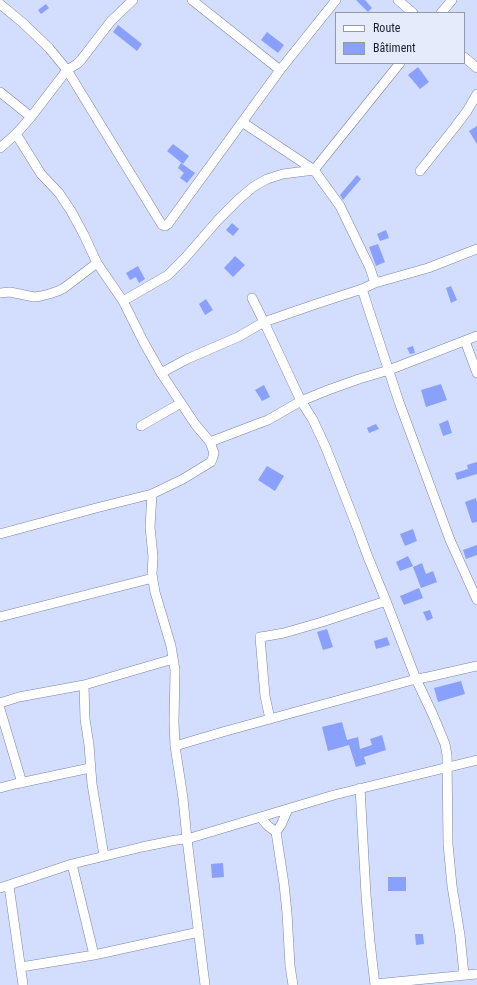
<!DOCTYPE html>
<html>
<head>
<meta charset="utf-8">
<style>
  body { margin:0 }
  #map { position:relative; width:477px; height:985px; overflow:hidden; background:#d3ddfd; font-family:"Roboto Condensed",sans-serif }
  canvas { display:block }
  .legend { position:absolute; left:335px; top:12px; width:130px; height:52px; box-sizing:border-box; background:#e6ebfb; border:1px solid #9499a9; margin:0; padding:5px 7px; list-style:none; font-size:12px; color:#1a1f2d }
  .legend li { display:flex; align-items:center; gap:8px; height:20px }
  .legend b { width:20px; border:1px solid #9499a9 }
</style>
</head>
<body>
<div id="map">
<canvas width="477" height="985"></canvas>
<ul class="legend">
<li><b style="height:5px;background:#fff"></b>Route</li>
<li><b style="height:11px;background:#89a1fd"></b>Bâtiment</li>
</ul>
</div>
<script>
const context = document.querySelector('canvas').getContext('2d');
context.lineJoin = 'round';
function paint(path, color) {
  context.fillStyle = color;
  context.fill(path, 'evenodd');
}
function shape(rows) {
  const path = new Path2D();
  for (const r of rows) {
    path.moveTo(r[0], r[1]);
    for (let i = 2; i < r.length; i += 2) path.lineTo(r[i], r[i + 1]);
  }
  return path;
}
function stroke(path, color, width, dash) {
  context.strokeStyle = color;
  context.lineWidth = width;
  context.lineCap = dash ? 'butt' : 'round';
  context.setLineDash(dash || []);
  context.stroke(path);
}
paint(shape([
  [356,0,365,0,372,8,368,12],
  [46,4,49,8,41,14,38,10],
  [118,25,142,44,137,51,113,32],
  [267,32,284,45,278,53,261,40],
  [418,67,429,82,420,89,408,75],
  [477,126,477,144,469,131],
  [173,144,189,156,183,164,167,151],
  [181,163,195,173,187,183,180,178,184,173,178,168],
  [357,175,361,179,343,200,340,195],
  [232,223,239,229,233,236,226,230],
  [386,230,389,238,380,241,377,234],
  [378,244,385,262,376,266,369,247],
  [235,256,245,265,233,277,224,268],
  [138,266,145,279,139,283,136,277,130,280,126,273],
  [451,286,457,300,451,303,446,288],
  [206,299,213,310,205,315,199,304],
  [413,346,415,353,410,354,407,348],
  [441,384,447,400,426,407,421,390],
  [264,385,270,397,262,401,255,390],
  [448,420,452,433,443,436,439,424],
  [376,424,379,429,369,433,367,428],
  [477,462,477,474,457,480,455,473,468,469,467,465],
  [267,466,284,476,275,491,258,480],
  [476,498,477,502,477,522,472,523,465,502],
  [413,529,417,541,405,546,400,534],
  [477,545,477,555,466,559,463,550],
  [408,556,413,566,400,571,396,562],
  [422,563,426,574,433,571,437,582,421,588,413,567],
  [419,588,423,598,404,605,400,596],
  [430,610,433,618,427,621,423,612],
  [327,629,333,647,323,650,317,632],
  [387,637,390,645,376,649,374,641],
  [461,681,465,694,438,702,434,688],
  [342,722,347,740,358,737,360,749,372,745,370,739,382,735,386,750,364,757,366,764,356,767,349,745,328,751,322,727],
  [223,863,224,877,212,878,211,864],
  [388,877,406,877,406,891,388,891],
  [415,934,423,934,424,944,416,945]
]), '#89a1fd');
const minor = shape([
  [192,0,280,70],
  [398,0,413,13],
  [0,4,23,23,49,48,67,70,162,225,165,226,168,224,280,70,336,0],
  [441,13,452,0],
  [464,57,477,68],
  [0,92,31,117],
  [242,122,314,170,340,206,370,268,375,283],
  [16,134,41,174,59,193,71,211,84,235,97,263,123,301,143,341,161,373,195,424,210,442,257,424,268,420,301,401,328,390,359,379,389,370,477,336],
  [0,148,16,134,31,117,67,70,77,64,81,60,111,21,133,0],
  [420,171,455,127,467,111,477,94],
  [362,289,399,402,450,540,477,600],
  [0,293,10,292,34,297,41,296,49,294,58,291,64,288,97,263],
  [252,298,264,322,301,401,313,420,326,448,355,522,368,557,386,601,416,679,433,715,445,744,447,755,448,844,452,886,460,935,464,975],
  [123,301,168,275,185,258,218,220,239,199,253,187,267,179,283,174,314,170,400,63],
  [465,341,477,373],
  [161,373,187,359,238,337,264,322,316,304,362,289,375,283,428,268,477,249],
  [141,426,181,403],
  [152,494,150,527,153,557,152,574,155,592,171,646,175,670,174,722,175,746,183,798,187,839,205,985],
  [0,534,96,508,152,494,183,479,206,465,211,462,213,457,214,453,210,442],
  [0,617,153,578],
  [84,685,85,719,89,745,92,784,104,856],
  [0,703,19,697,84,685,173,659],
  [0,709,22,783],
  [270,719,265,696,260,637,267,636,284,633,322,622,386,601],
  [175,746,226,731,416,679,428,677,477,666],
  [0,788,15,784,90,768],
  [360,788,366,895,370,942,375,985],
  [260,817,268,826,276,832,284,884,287,913,290,966,293,985],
  [276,832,281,825,288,809],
  [72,864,94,955],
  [9,886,23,985],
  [0,888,72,864,142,847,176,840,187,839,334,795,477,760],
  [21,967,94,955,199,932],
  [375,984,477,974]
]);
stroke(minor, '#7a85a9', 10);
stroke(minor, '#fff', 9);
</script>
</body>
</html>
